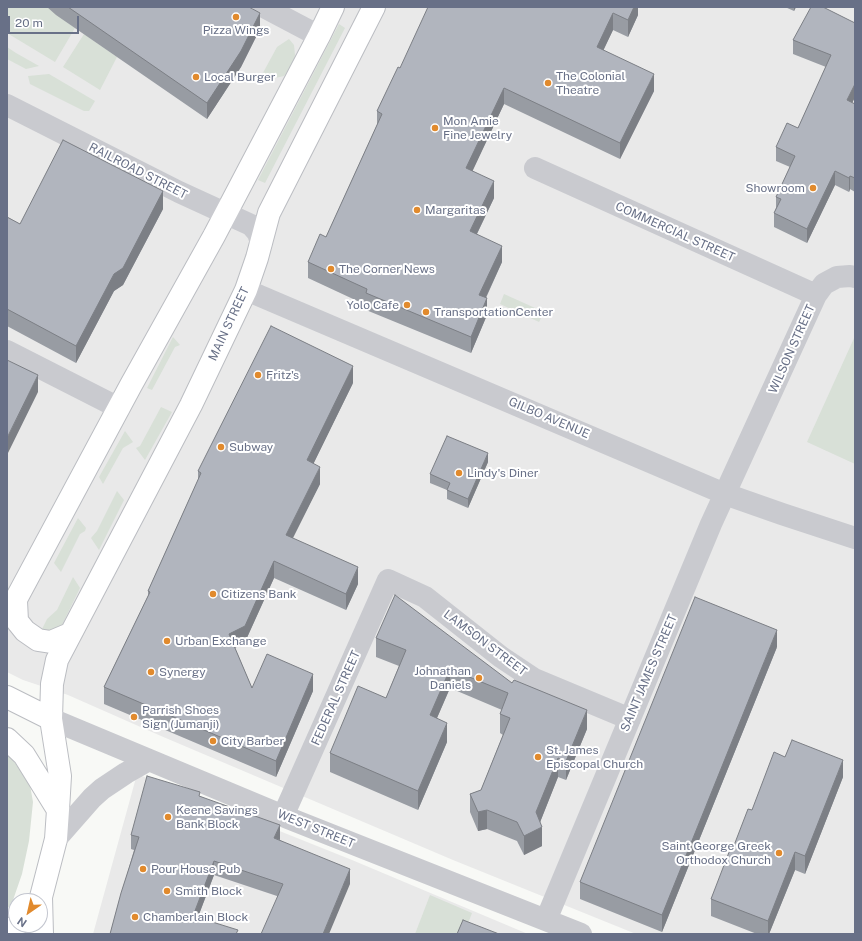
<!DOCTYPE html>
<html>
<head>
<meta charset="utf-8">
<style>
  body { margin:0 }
  #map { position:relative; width:862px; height:941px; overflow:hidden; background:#f8f9f6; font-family:"Public Sans",sans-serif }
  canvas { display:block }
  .frame { position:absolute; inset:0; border:8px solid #687087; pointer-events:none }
  .north { position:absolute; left:8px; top:893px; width:40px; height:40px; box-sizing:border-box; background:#fff; border:1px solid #c3c6cf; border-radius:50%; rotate:214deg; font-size:11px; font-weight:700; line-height:16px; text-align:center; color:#687087 }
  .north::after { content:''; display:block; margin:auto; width:14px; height:18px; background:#e18a2d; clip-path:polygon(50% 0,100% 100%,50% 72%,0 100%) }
  .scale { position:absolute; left:8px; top:16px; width:71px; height:18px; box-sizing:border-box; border:2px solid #687087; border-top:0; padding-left:5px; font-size:12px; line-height:14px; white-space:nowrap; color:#687087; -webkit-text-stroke:3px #fff; paint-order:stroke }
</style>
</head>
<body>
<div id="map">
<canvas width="862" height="941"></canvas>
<div class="frame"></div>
<div class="north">N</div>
<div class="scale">20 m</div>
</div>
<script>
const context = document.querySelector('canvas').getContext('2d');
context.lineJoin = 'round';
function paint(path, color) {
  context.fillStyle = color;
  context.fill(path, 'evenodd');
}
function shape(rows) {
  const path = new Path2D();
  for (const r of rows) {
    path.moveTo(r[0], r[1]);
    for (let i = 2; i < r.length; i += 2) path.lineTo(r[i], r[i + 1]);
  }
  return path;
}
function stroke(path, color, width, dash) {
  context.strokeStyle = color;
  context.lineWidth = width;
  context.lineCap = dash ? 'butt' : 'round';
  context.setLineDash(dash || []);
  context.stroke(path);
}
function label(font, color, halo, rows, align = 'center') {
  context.font = font + ' "Public Sans",sans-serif';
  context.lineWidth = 4;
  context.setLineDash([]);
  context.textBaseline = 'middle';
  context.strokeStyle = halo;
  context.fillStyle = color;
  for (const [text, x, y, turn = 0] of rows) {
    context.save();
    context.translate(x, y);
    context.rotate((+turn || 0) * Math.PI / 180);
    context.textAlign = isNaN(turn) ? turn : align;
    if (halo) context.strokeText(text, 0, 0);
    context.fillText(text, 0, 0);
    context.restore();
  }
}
paint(shape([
  [7,7,855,7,855,934,636,934,453,860,161,736,68,695,23,680,7,672],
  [137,774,352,860,528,934,93,934]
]), '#e9e9e9');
paint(shape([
  [7,7,47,7,75,28,55,62,7,33],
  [339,24,345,28,265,183,258,180],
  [84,34,117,57,100,90,63,67],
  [289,39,294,45,295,55,293,64,284,76,258,82,277,47],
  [7,47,16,53,39,66,26,69,7,59],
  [49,74,95,101,89,111,84,111,30,84,28,76],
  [504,294,544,312,539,322,500,304],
  [855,336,855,464,807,442],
  [173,337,180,345,175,347,152,390,147,388],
  [161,407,172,412,145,460,136,448,140,446],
  [125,431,133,442,123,448,103,484,99,477],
  [117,491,124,500,99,550,91,538,97,531],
  [78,518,86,528,85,531,80,534,61,572,54,563],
  [73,577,80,588,62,625,56,631,41,631,47,619,57,610],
  [7,751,30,785,33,802,29,841,22,874,12,903,7,909],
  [430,895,472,913,464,934,415,934]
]), '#d8e0d7');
const major = shape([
  [16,601,17,621,25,631,38,640,51,642,70,634],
  [7,616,131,385,214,236,319,36,333,7],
  [7,697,51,719],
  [7,739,24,755,58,810],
  [7,933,17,925],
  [42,934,41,897,56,839,58,810,60,776,51,719,52,684,57,660,191,405,246,290,257,258,269,213,374,7]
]);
stroke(major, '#bbbdc2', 24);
stroke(shape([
  [264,7,319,36],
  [7,105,179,192,251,225,258,233,261,243],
  [535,168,816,295],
  [246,290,725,494,782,514,855,538],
  [7,351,119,408],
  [51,719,288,818,581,934],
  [283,816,388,580,425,597,501,657,534,679,630,719],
  [56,839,92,798,102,789,126,773,149,760],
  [546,920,711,524,816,295,824,284,837,277,850,276,855,277]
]), '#c9cacf', 22);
stroke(major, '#fff', 22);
paint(shape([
  [47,7,249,7,260,29,241,67,207,119,56,15],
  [638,7,638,15,628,37,613,30,603,50,654,91,620,159,504,104,472,171,494,198,477,234,502,262,486,298,487,315,471,353,366,310,366,305,308,278,308,262,326,237,377,125,377,111,400,68],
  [785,7,796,7,794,11],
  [855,23,855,97,852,103,855,104,855,192,850,189,849,192,835,185,807,243,774,227,774,213,776,208,776,197,790,167,776,161,776,147,798,128,826,67,793,54,793,40],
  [163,209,123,285,114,291,76,363,7,326,7,217,20,224],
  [353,383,313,464,320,484,292,538,358,584,346,610,274,578,245,642,235,648,252,688,313,691,276,777,104,704,104,687,148,596,148,591,198,480,198,471],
  [488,462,468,508,447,499,447,490,430,483,430,474],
  [376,638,512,683,587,729,566,780,558,777,540,822,542,846,524,855,517,841,487,829,478,831,470,812,470,794,481,790,503,735,500,733,500,714,502,710,450,688,437,718,447,742,418,810,330,772,330,753,386,698,399,666,376,657],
  [777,647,662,932,580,899,580,882],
  [785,757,843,777,805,874,795,870,769,934,757,934,711,916,711,899,733,848,752,810],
  [200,796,280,840,350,884,277,896,214,875,198,917,238,934,110,934,134,850,131,849,131,835]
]), '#989ca3');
paint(shape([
  [634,7,638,7,638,15,628,37,628,20],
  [794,7,796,7,794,11],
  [260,13,260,29,241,67,207,119,207,103],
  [613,13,613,30,597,64,597,47],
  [654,74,654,91,620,159,620,143],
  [855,84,855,97,847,114,847,100],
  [504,88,504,104,466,185,466,168],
  [835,171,835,185,807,243,807,229],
  [850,176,850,189,849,192,849,178],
  [494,181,494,198,470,248,470,231],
  [163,191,163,209,123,285,114,291,76,363,76,346,114,274],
  [502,246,502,262,479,312,479,295],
  [487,298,487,315,471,353,471,337],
  [353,366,353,383,307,477,307,460],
  [38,375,38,392,7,455,7,438],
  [488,453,488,462,468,508,468,499],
  [320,467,320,484,286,552,286,535],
  [274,561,274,578,245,642,229,651,229,634],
  [358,567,358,584,346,610,346,594],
  [777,630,777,647,662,932,662,915],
  [450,669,450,688,430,734,430,715],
  [313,674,313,691,276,777,276,761],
  [587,710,587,729,566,780,566,761],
  [447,723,447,742,418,810,418,791],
  [558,758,558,777,537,830,542,827,542,846,524,855,524,836,536,812],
  [843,760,843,777,805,874,805,856],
  [487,810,487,829,478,831,478,812],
  [280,825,280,840,274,838],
  [795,852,795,870,769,934,768,934,768,921],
  [214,861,214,875,193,930,193,916],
  [350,869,350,884,329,934,323,934]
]), '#7c7f85');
const building = shape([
  [68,7,249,7,260,13,241,51,207,103,68,7],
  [428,7,634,7,628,20,613,13,597,47,654,74,620,143,504,88,466,168,494,181,470,231,502,246,479,295,487,298,471,337,366,293,367,289,308,262,320,234,326,237,382,114,377,111,398,67,400,68,428,7],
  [811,7,823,7,855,23,855,84,847,100,855,104,855,178,850,176,849,178,835,171,807,229,774,213,781,199,776,197,795,156,776,147,787,123,798,128,831,55,793,40,811,7],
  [63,140,163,191,123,268,114,274,76,346,7,309,7,217,20,224,63,140],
  [271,326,353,366,307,460,320,467,286,535,358,567,346,594,274,561,245,626,229,634,252,688,267,654,313,674,276,761,104,687,150,592,148,591,201,473,198,471,271,326],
  [7,360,38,375,7,438,7,360],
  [447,436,488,453,468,499,447,490,450,483,430,474,447,436],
  [395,595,512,683,514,680,587,710,566,761,558,758,536,812,542,827,524,836,517,822,487,810,478,812,470,794,481,790,510,718,500,714,508,693,450,669,430,715,447,723,418,791,330,753,358,686,386,698,406,650,376,638,395,595],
  [695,597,777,630,662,915,580,882,695,597],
  [792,740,843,760,805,856,795,852,768,921,711,899,731,847,733,848,748,809,752,810,774,752,785,757,792,740],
  [147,776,200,792,199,796,280,825,274,838,350,869,323,934,261,934,283,884,214,861,193,916,238,930,236,934,110,934,121,893,139,837,131,835,147,776],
  [463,920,499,934,457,934,463,920]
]);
paint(building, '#b1b5be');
stroke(building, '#7c7f85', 1);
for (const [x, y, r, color] of [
  [236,17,4,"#e18a2d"],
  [196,77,4,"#e18a2d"],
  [548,83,4,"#e18a2d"],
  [435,128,4,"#e18a2d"],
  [813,188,4,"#e18a2d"],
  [417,210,4,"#e18a2d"],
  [331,269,4,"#e18a2d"],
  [407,305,4,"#e18a2d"],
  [426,312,4,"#e18a2d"],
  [258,375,4,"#e18a2d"],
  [221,447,4,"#e18a2d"],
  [459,473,4,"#e18a2d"],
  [213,594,4,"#e18a2d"],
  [167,641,4,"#e18a2d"],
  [151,672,4,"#e18a2d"],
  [479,678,4,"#e18a2d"],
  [134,717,4,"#e18a2d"],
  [213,741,4,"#e18a2d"],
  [538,757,4,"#e18a2d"],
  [168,817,4,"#e18a2d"],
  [779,853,4,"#e18a2d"],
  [143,869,4,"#e18a2d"],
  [167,891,4,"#e18a2d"],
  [135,917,4,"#e18a2d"]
]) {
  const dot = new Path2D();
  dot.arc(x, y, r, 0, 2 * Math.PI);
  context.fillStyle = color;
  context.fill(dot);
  stroke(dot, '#fff', 1.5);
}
label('12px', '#687087', '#fff', [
  ["Pizza Wings",236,30,"center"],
  ["The Colonial",556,76],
  ["Theatre",556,90],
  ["Local Burger",204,77],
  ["Mon Amie",443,121],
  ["Fine Jewelry",443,135],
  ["Showroom",805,188,"right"],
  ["Margaritas",425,210],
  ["The Corner News",339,269],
  ["Yolo Cafe",399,305,"right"],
  ["TransportationCenter",434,312],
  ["Fritz's",266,375],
  ["Subway",229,447],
  ["Lindy's Diner",467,473],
  ["Citizens Bank",221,594],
  ["Urban Exchange",175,641],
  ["Johnathan",471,671,"right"],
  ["Daniels",471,685,"right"],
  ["Synergy",159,672],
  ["Parrish Shoes",142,710],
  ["Sign (Jumanji)",142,724],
  ["City Barber",221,741],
  ["St. James",546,750],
  ["Episcopal Church",546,764],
  ["Keene Savings",176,810],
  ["Bank Block",176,824],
  ["Saint George Greek",771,846,"right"],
  ["Orthodox Church",771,860,"right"],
  ["Pour House Pub",151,869],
  ["Smith Block",175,891],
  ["Chamberlain Block",143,917]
], 'left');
label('12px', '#687087', '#fff', [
  ["RAILROAD STREET",138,171,27],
  ["COMMERCIAL STREET",675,232,24],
  ["MAIN STREET",229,324,-65],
  ["WILSON STREET",792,349,-66],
  ["GILBO AVENUE",549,418,23],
  ["LAMSON STREET",485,643,37],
  ["SAINT JAMES STREET",649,673,-67],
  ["FEDERAL STREET",336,698,-66],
  ["WEST STREET",316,829,22]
]);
</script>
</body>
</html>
